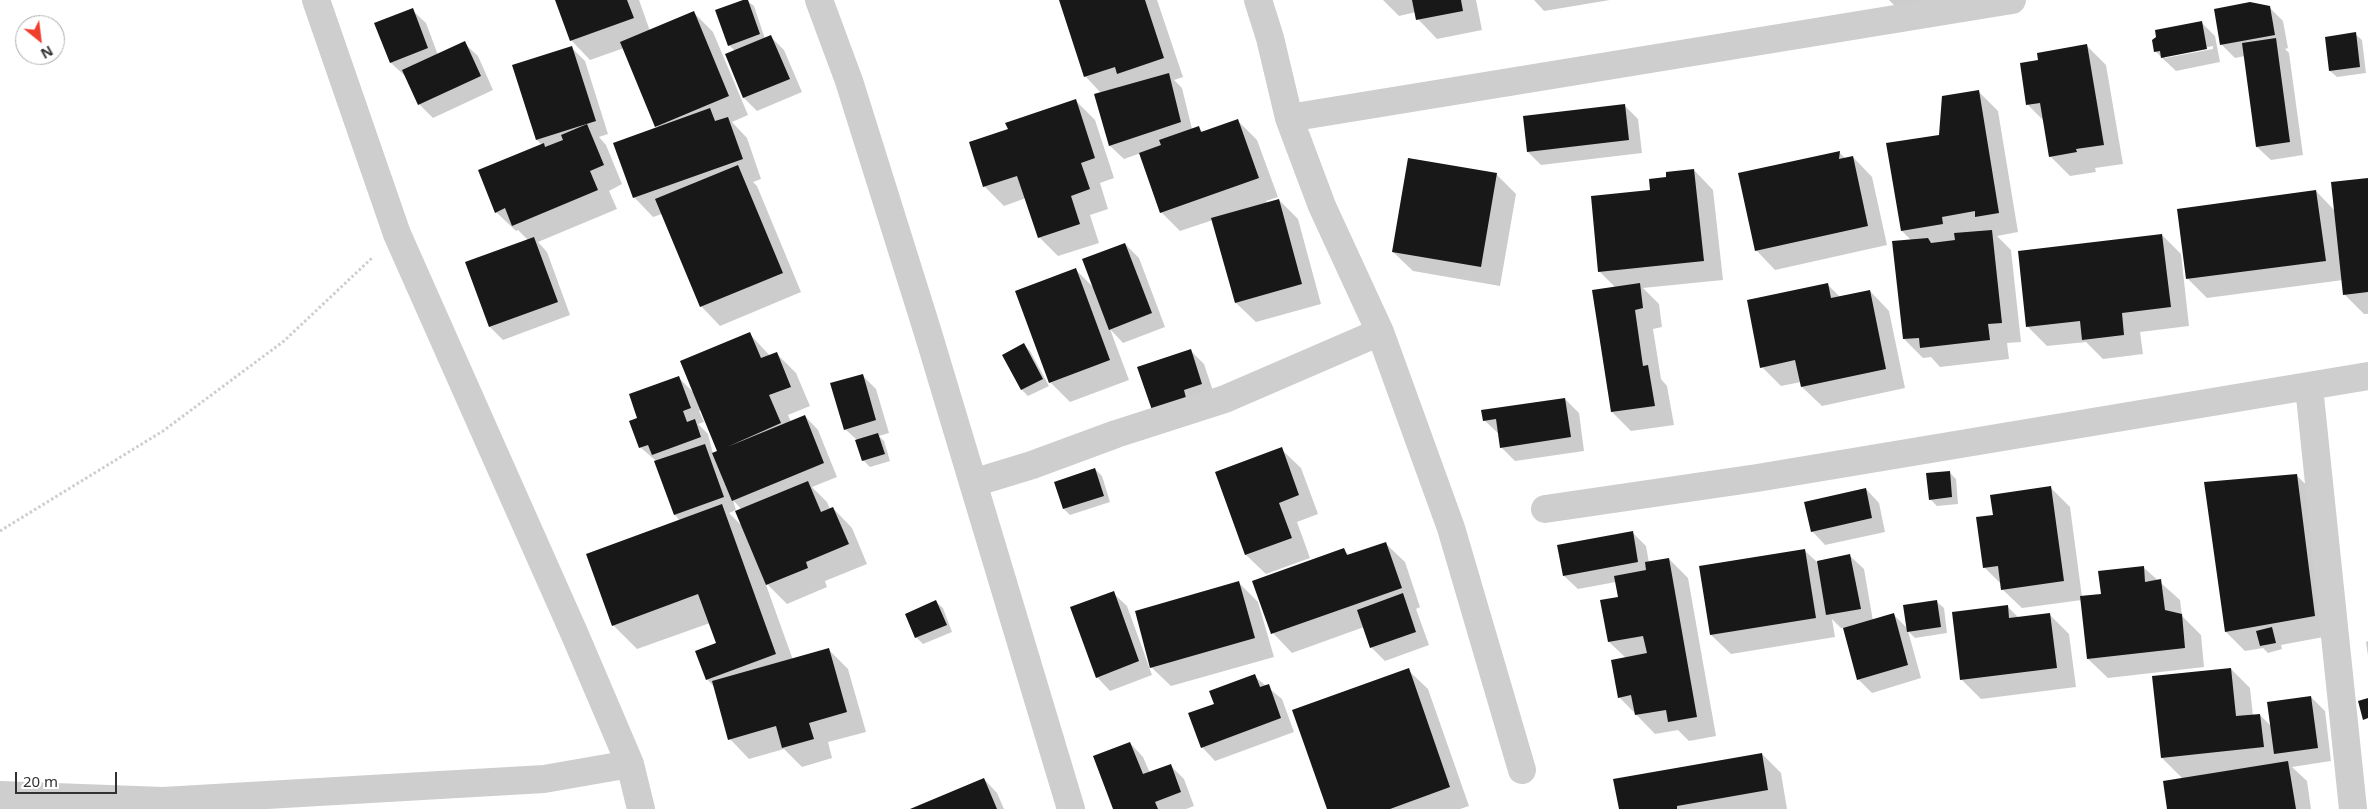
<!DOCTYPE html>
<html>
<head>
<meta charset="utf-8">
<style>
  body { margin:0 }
  #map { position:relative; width:2368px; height:809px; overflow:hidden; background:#fff; font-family:"Noto Sans",sans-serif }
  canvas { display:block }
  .north { position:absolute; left:15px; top:15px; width:50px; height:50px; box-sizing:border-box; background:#fff; border:1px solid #adadad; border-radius:50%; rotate:151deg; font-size:14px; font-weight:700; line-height:20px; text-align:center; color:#313131 }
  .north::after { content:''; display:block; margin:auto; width:18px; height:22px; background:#ef3f2c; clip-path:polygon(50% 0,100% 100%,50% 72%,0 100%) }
  .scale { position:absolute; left:15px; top:772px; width:102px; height:22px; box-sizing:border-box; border:2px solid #313131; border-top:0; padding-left:6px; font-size:15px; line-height:18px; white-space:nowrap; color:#313131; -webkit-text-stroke:4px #fff; paint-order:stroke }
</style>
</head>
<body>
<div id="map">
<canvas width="2368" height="809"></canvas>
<div class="north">N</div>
<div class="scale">20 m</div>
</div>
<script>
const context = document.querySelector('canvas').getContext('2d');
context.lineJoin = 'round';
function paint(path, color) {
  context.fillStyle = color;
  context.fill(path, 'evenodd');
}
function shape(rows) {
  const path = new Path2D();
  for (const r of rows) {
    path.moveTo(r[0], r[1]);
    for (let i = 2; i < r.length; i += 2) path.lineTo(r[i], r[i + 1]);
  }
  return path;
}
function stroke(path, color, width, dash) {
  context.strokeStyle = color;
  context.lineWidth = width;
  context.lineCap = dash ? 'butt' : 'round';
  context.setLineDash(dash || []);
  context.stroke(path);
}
paint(shape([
  [557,0,639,0,650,31,694,13,713,32,748,115,732,122,747,138,761,179,753,182,757,186,801,292,720,326,701,306,662,214,653,217,634,197,658,128,624,48,590,60,571,40],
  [746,0,754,6,765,39,771,37,784,50,802,92,757,111,744,98,735,51,729,45],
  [1060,0,1157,0,1183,77,1174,80,1182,88,1192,129,1198,127,1204,133,1238,121,1257,140,1278,197,1266,201,1267,203,1279,200,1298,219,1321,304,1256,322,1236,303,1213,220,1180,231,1161,212,1141,153,1124,159,1110,146,1101,93,1086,77],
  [1383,0,1476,0,1482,30,1437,39,1418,19,1416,12,1399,16],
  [1534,0,1610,0,1544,11],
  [1889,0,1950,0,1899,10],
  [2269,7,2283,21,2288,48,2285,49,2289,53,2303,155,2271,160,2257,147,2245,56,2235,58,2222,45],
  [412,10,426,23,438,55,464,43,478,56,493,90,433,118,419,104,405,76,391,63,376,24],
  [2201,22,2215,36,2220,62,2176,71,2155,51],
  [2213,46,2213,49,2165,58,2165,56],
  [2355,34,2362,40,2366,73,2337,77,2330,71],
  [2087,46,2106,65,2123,164,2095,168,2096,172,2070,176,2050,156,2045,122,2028,105,2040,61],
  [571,47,585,61,608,134,599,137,606,145,622,184,609,191,617,209,538,242,547,252,570,315,503,340,490,327,528,240,518,230,516,231,496,212,542,145,537,140],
  [1978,91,1998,111,2018,232,1997,236,2011,250,2021,342,2007,343,2009,359,1940,367,1931,357,1923,358,1904,339,1912,241,1902,231,1888,144,1940,136],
  [1076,101,1095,120,1114,178,1100,183,1108,209,1090,215,1099,243,1058,256,1039,237,1026,198,1004,206,984,186,1009,130],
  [1624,105,1638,119,1642,153,1541,165,1528,152],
  [1839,152,1846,159,1853,157,1872,177,1887,245,1775,270,1756,250],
  [1694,170,1713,190,1723,280,1643,288,1659,304,1662,327,1653,329,1661,379,1667,386,1674,425,1631,431,1612,412,1616,288,1599,271,1652,191,1668,178],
  [1496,174,1516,194,1500,286,1413,271,1393,252],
  [2368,179,2368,314,2364,314,2345,295,2343,280,2207,298,2188,279,2316,191,2335,211],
  [2162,235,2181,254,2189,326,2140,332,2143,354,2103,359,2086,342,2047,346,2028,327],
  [1125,244,1139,258,1165,327,1123,343,1110,329,1129,380,1070,402,1050,382,1075,269,1094,288],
  [1828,285,1840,297,1870,291,1889,311,1905,388,1822,406,1802,387,1801,382,1781,386,1762,367],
  [749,333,770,356,776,353,796,373,810,406,788,415,791,422,805,416,818,430,837,477,812,487,827,502,830,509,833,508,852,528,867,564,825,581,827,587,787,604,765,582,793,660,829,650,848,669,866,732,828,742,832,758,802,767,784,749,749,759,730,739,715,688,707,679,718,644,710,623,637,649,613,625,680,521,675,515,655,460,640,447,639,419,679,378,695,394],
  [701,410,720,451,713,454,708,434,698,424,704,422,699,411],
  [733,500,742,510,744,528,729,513,736,510],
  [1024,345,1030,351,1049,386,1028,396,1022,390,1004,356],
  [1191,351,1204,364,1215,397,1196,404,1139,368],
  [862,375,876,389,889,433,879,436,884,441,890,461,870,467,863,460,857,440,845,429],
  [1565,399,1579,413,1584,451,1515,461,1501,447,1499,434,1484,420],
  [1281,449,1301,468,1318,514,1297,522,1310,558,1266,574,1246,555,1216,473],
  [1095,469,1102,476,1110,502,1070,515,1064,509],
  [1949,472,1956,479,1958,504,1937,506,1930,499],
  [2296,475,2316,494,2334,635,2281,645,2282,649,2268,653,2263,648,2245,651,2226,632],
  [2050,487,2070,507,2082,597,2102,595,2143,567,2180,600,2182,616,2201,635,2204,667,2108,678,2088,659,2082,600,2022,608,2002,589,2002,585,1984,567,1994,516],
  [1866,489,1879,503,1885,532,1825,545,1812,531],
  [1632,532,1646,546,1649,563,1669,559,1688,578,1716,736,1689,741,1678,730,1655,734,1619,697,1626,658,1609,642,1619,598,1616,582,1578,589,1564,576],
  [1385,543,1405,562,1420,607,1416,609,1429,645,1385,661,1371,647,1364,627,1292,653,1273,633,1344,550,1350,556],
  [1804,550,1817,562,1850,556,1864,569,1873,621,1894,615,1908,629,1937,602,1944,608,1947,633,1915,638,1908,631,1921,678,1872,693,1858,679,1844,628,1841,628,1832,619,1835,637,1731,654,1711,635,1700,567],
  [1239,583,1258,602,1274,657,1171,686,1151,667],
  [1113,593,1127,606,1152,675,1110,691,1097,677],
  [936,602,943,608,952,632,923,644,916,637],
  [2007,606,2019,618,2049,614,2069,634,2076,687,1981,699,1962,680],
  [2368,641,2368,656,2366,642],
  [2231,669,2250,688,2253,716,2260,715,2272,727,2311,697,2325,711,2331,761,2292,767,2307,781,2311,809,2169,809,2183,779,2162,758,2154,677],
  [1408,670,1428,689,1469,806,1460,809,1328,809],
  [1254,676,1282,699,1294,732,1215,761,1202,747,1215,704],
  [1130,743,1143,757,1150,773,1170,765,1184,779,1194,806,1186,809,1115,809],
  [1762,754,1781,773,1787,809,1620,809],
  [984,779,997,793,1004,809,913,809]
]), '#0003');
paint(shape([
  [555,0,627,0,634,18,570,41],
  [743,0,748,0,760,34,728,46,715,10],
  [1059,0,1145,0,1164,58,1117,74,1115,67,1084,77],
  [1412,0,1461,0,1463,11,1416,20],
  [2250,2,2270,6,2275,35,2220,45,2214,9],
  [413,8,428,48,390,63,374,23],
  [694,11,729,96,655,127,620,42],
  [2202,21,2207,49,2161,58,2160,51,2154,52,2152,40,2156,37,2155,30],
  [2356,32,2360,67,2329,71,2325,37],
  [771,35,790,79,743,98,725,54],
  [2276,38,2290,142,2256,147,2242,43],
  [465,41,481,76,418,105,402,70],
  [2087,44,2104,145,2076,149,2077,152,2049,157,2040,103,2026,105,2020,63,2038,60,2037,53],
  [572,46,596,121,536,140,512,65],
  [1169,73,1181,122,1109,146,1094,94],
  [1979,90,1999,213,1975,217,1975,211,1942,217,1943,224,1901,231,1886,143,1939,135,1942,96],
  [1076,99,1095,158,1081,163,1090,189,1071,196,1080,224,1038,238,1017,176,983,187,969,142,1008,129,1005,123],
  [1625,104,1629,140,1527,152,1523,116],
  [710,108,715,121,728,117,743,159,633,198,613,143],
  [1238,119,1259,178,1160,213,1139,153,1161,145,1159,140,1199,126,1201,132],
  [587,124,604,165,590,171,598,190,512,226,505,208,495,213,478,170,544,143,545,147,563,140,561,135],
  [1840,151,1839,159,1853,156,1868,226,1755,251,1738,173],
  [1408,158,1497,173,1481,267,1392,252],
  [738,165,783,273,700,307,655,199],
  [1694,169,1704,261,1598,272,1591,196,1650,190,1649,179,1666,177,1666,172],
  [2368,178,2368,292,2343,295,2331,182],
  [2316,190,2326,261,2186,279,2177,209],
  [1279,199,1302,284,1235,303,1211,218],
  [1992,230,2002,323,1988,324,1990,340,1920,348,1919,338,1903,339,1892,241,1928,238,1931,243,1955,240,1954,233],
  [2162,234,2171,307,2122,313,2124,335,2082,340,2080,321,2026,327,2018,251],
  [534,237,558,302,489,327,465,262],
  [1125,243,1152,313,1109,330,1082,259],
  [1076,268,1110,360,1049,383,1015,291],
  [1640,283,1643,308,1635,310,1643,366,1648,365,1655,406,1611,412,1592,290],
  [1828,283,1831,298,1870,290,1886,369,1801,387,1795,360,1760,368,1747,300],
  [750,332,761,358,777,352,791,387,769,395,781,423,727,447,805,415,824,463,732,501,712,453,717,451,680,361],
  [1024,343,1043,379,1021,390,1002,355],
  [1191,349,1202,384,1184,390,1186,398,1152,410,1137,367],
  [863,374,876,420,844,430,830,383],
  [679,376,691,408,683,411,687,422,695,419,701,437,652,455,648,445,639,448,629,421,637,418,629,394],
  [1565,398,1571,437,1500,448,1496,419,1483,421,1481,410],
  [878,433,885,454,862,461,855,440],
  [705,444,724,497,674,515,654,461],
  [1282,447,1299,495,1279,503,1292,538,1245,555,1215,472],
  [1095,468,1104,496,1063,509,1054,482],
  [1950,471,1952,497,1929,500,1926,473],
  [2297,474,2315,616,2225,632,2204,482],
  [808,481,821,512,833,507,849,544,806,562,808,568,766,585,735,511],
  [2051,486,2064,581,2001,590,1998,566,1983,568,1976,517,1993,515,1990,495],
  [1866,488,1872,518,1811,532,1804,502],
  [722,504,776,654,706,680,695,651,716,643,698,594,612,626,586,554],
  [1633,531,1638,562,1563,576,1557,545],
  [1386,542,1402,588,1271,634,1252,581,1344,548,1347,555],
  [1805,549,1816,618,1710,635,1699,566],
  [1850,554,1861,609,1826,615,1817,561],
  [1669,558,1697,717,1668,722,1666,710,1635,715,1631,695,1618,698,1611,660,1647,653,1643,636,1608,642,1600,600,1618,597,1614,576,1646,570,1645,562],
  [2144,566,2145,582,2161,579,2165,610,2182,614,2185,648,2087,659,2080,596,2101,594,2098,571],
  [1239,581,1255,638,1150,668,1135,611],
  [1114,591,1139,661,1096,678,1070,607],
  [1403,593,1416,632,1370,648,1357,610],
  [936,600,947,625,915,638,905,614],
  [1937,600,1941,627,1907,632,1903,605],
  [2008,605,2009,618,2050,613,2057,668,1960,680,1952,612],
  [1894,613,1908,665,1857,680,1843,628],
  [2272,627,2276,643,2260,646,2256,631],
  [829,648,847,712,809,723,814,739,782,748,776,726,728,740,712,681],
  [1409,668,1450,787,1390,809,1327,809,1292,710],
  [2231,668,2236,716,2260,714,2264,747,2161,758,2152,676],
  [1255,674,1260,687,1269,684,1281,718,1201,748,1188,713,1214,704,1209,691],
  [2311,696,2318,748,2274,754,2267,702],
  [2368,698,2368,718,2363,720,2358,701],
  [1130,742,1143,774,1171,764,1181,792,1155,802,1158,809,1113,809,1093,756],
  [1762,753,1768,790,1677,806,1677,809,1619,809,1613,779],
  [2288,761,2296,809,2167,809,2163,781],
  [984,778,997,809,910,809]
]), '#181818');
stroke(shape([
  [0,531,163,431,284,341,373,257]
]), '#cecece', 3, [2.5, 2.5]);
stroke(shape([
  [316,0,397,234,575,635,630,764,641,809],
  [819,0,849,81,928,333,1071,809],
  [1258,0,1270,38,1289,118,1322,206,1380,332,1451,528,1522,770],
  [1289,118,2012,0],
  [2309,387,2353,809],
  [973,483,1032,465,1116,434,1225,399,1380,332],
  [1545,509,1757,478,2368,376],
  [0,795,163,801,544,779,630,764]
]), '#cecece', 28);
</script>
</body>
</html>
